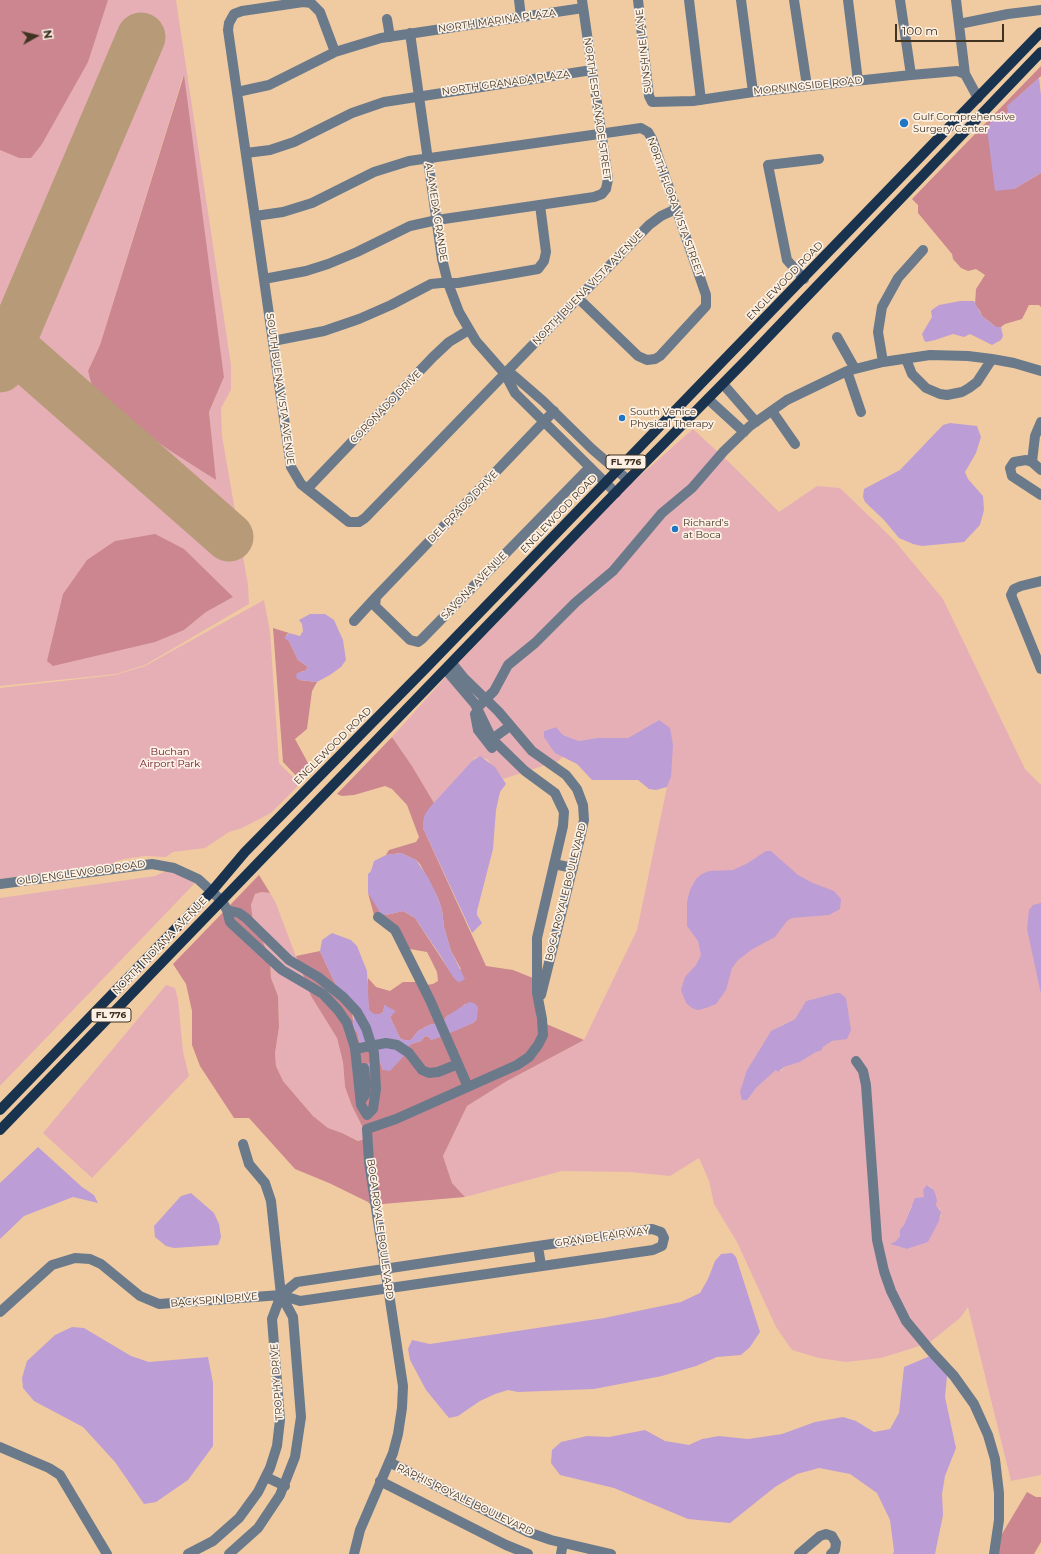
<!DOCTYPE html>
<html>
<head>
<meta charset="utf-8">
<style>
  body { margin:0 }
  #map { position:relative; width:1041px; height:1554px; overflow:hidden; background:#f0cba1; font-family:Montserrat,sans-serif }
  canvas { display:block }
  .north { position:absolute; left:16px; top:16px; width:40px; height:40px; -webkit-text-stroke:3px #fcf1e4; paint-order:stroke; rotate:82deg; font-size:11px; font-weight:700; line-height:16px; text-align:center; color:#403221 }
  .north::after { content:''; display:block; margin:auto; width:14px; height:18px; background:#403221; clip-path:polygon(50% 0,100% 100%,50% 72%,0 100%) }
  .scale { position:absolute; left:895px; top:24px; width:109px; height:18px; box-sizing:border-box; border:2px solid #403221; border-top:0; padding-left:5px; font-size:12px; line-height:14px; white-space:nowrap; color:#403221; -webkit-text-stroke:3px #fcf1e4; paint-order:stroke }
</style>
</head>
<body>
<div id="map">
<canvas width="1041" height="1554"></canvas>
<div class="north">N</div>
<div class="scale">100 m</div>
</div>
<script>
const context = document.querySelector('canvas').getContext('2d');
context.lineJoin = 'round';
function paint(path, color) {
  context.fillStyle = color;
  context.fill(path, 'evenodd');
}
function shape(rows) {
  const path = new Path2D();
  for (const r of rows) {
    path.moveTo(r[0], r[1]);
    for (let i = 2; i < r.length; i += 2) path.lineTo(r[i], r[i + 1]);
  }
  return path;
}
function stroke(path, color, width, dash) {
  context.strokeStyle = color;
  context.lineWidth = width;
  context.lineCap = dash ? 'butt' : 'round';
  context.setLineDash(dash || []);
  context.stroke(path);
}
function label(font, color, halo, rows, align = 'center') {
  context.font = font + ' Montserrat,sans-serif';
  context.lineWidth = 3.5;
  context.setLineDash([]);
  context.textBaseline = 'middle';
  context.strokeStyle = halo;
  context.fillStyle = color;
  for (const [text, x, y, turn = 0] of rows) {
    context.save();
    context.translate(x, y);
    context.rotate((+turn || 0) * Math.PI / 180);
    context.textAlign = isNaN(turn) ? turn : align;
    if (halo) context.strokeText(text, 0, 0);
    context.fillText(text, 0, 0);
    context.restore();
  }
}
paint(shape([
  [108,0,176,0,231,365,231,390,221,408,222,436,248,585,249,604,145,665,116,674,0,686,0,150,19,158],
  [183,76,224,377,209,412,215,480,88,371,100,345],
  [232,596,206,612,184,630,53,666],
  [693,429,732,465,779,512,817,486,840,488,894,540,943,599,1025,769,1041,785,1041,1475,1011,1481,968,1307,960,1318,929,1343,881,1358,846,1362,819,1358,792,1350,776,1327,737,1242,714,1204,709,1181,699,1158,670,1176,630,1172,562,1171,465,1197,452,1183,443,1156,467,1106,507,1081,584,1040,637,930,667,787,671,777,659,720,628,738,597,738,579,741,563,735,556,727,544,731,555,753,564,756,558,761,503,779,487,759,476,757,434,803,412,766,392,737,451,671,626,488],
  [836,993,842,1039,832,1041,823,1047,821,1051,816,1052,800,1062,784,1067,781,1071,776,1070,756,1088,747,1070,768,1036,782,1025,795,1019,806,1001],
  [929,1185,934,1190,936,1205,940,1209,941,1216,928,1242,907,1249,890,1244,896,1241,900,1236,900,1230,904,1226,911,1206,924,1197],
  [264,600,270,632,279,763,300,784,271,813,242,828,229,832,205,848,173,852,166,857,145,856,124,859,110,864,0,879,0,688,115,675,145,666],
  [168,870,196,882,0,1086,0,898,155,876],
  [262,892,270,893,275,901,311,996,337,1038,343,1062,345,1087,352,1106,364,1130,366,1139,359,1141,342,1133,328,1128,313,1116,283,1081,276,1066,275,1053,279,1027,278,996,271,978,270,960,253,922,251,905,255,894],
  [166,985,175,988,178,999,183,1052,189,1076,92,1178,43,1133]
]), '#e6afb6');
paint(shape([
  [0,0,108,0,88,62,42,144,31,158,19,158,0,150],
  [1041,66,1041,76,1008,106,1008,112,1004,117,998,117,1014,189,1041,173,1041,307,1039,305,1029,305,1022,319,1005,324,1001,327,996,327,982,316,980,311,975,305,976,289,985,275,976,269,968,271,961,268,953,259,952,254,918,213,918,205,912,199],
  [184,75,224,377,209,412,216,480,169,450,95,397,88,371,100,345],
  [155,534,184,549,233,597,206,612,184,630,155,642,53,666,47,661,63,594,87,560,115,541],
  [273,628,289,633,286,635,298,660,308,667,305,671,300,672,299,680,317,682,312,691,307,729,295,739,308,763,309,771,300,780,283,762],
  [392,737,412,766,434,803,423,828,486,966,513,970,533,978,537,1020,584,1040,507,1081,467,1106,443,1156,452,1183,465,1197,371,1205,368,1202,329,1183,295,1169,249,1118,234,1118,200,1066,192,1045,192,1011,186,984,173,964,259,875,270,893,262,892,255,894,251,905,253,922,261,937,270,960,271,978,278,996,279,1027,275,1053,276,1066,283,1081,313,1116,328,1128,342,1133,358,1141,366,1139,364,1130,352,1106,345,1087,343,1062,337,1038,311,996,296,956,320,951,339,992,352,1012,354,1028,358,1034,359,1041,380,1062,383,1070,411,1044,421,1041,425,1036,429,1037,431,1040,473,1023,477,1019,465,1004,458,1011,447,1016,443,1022,429,1025,418,1031,411,1040,404,1040,400,1038,390,1017,392,1015,385,1005,383,1012,380,1014,373,1014,369,1010,367,990,368,978,376,987,390,991,403,982,417,982,426,985,433,984,438,981,437,972,427,952,410,949,374,915,368,893,386,915,403,911,415,918,449,970,452,974,461,969,451,951,444,927,442,910,438,898,420,864,416,860,401,853,386,855,389,850,416,842,419,837,407,805,392,789,385,786,354,795,342,796,337,794],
  [1027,1492,1036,1497,1041,1497,1041,1542,1034,1554,990,1554]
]), '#cb868f');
paint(shape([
  [1039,78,1041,95,1041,173,1014,189,995,191,987,129,992,120,1004,117,1008,112,1007,106],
  [960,301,974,301,982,316,996,327,1001,327,1003,336,1001,340,992,345,970,334,964,337,953,334,935,340,926,342,924,340,922,334,932,317,931,311,933,309,939,305],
  [950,423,977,426,981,437,976,453,965,472,968,479,983,496,984,510,980,525,964,542,922,546,913,544,899,538,884,520,865,502,863,497,864,489,900,470,943,425],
  [310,614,325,614,334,620,343,640,346,660,341,667,330,675,317,682,299,680,296,677,297,673,305,671,308,667,298,660,289,641,284,638,289,633,300,636,303,631,302,624,299,620],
  [659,720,670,728,673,745,671,777,667,787,656,790,649,789,638,780,592,780,577,764,555,753,544,737,544,731,556,727,563,735,579,741,597,738,628,738],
  [480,756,495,767,506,784,500,792,496,810,493,849,477,911,477,915,482,923,472,933,423,828,423,821,425,814,431,806,472,761],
  [766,851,771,851,798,875,813,883,834,891,841,899,840,909,829,915,792,918,787,921,775,937,751,950,738,960,732,968,726,990,716,1004,706,1008,698,1010,692,1008,686,1003,681,990,685,977,696,965,701,955,698,941,687,926,687,902,690,890,696,879,702,874,709,871,733,870,748,863],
  [401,853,416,860,429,879,438,898,442,910,444,927,451,951,465,979,460,982,458,982,453,977,440,955,415,918,403,911,386,915,381,914,368,893,368,874,371,871,374,861,386,855],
  [1041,903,1041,994,1027,929,1029,910,1033,905],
  [332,933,351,940,357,946,367,971,369,1010,374,1014,380,1014,383,1012,384,1005,396,1011,390,1017,400,1038,404,1040,411,1040,418,1031,429,1025,443,1022,447,1016,469,1002,474,1003,478,1007,477,1019,473,1023,441,1037,431,1040,429,1037,425,1036,421,1041,411,1044,404,1051,404,1056,390,1071,383,1070,380,1062,371,1067,367,1066,370,1061,370,1052,359,1041,358,1034,352,1025,354,1018,352,1012,339,992,320,951,322,940],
  [836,993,840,993,846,998,851,1030,847,1039,832,1041,823,1047,821,1051,816,1052,800,1062,784,1067,778,1072,776,1070,756,1088,747,1100,742,1100,740,1092,747,1070,771,1031,795,1019,806,1001],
  [38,1147,82,1187,94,1195,98,1203,73,1197,24,1216,0,1239,0,1183],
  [927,1185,934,1190,937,1200,936,1205,941,1212,939,1221,928,1242,907,1249,890,1244,896,1241,900,1236,900,1230,904,1225,915,1198,924,1197,923,1190],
  [191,1193,214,1213,219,1224,221,1237,218,1245,174,1248,166,1246,155,1237,154,1226,181,1196],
  [732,1253,736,1257,760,1332,750,1347,741,1355,717,1357,696,1366,662,1376,594,1389,518,1392,508,1390,495,1394,480,1401,458,1416,449,1418,426,1390,410,1360,408,1349,412,1340,430,1344,604,1318,681,1302,700,1293,708,1279,715,1261,721,1254],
  [72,1327,84,1328,131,1356,149,1362,208,1357,213,1383,213,1446,188,1480,156,1502,144,1504,115,1462,83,1427,34,1401,23,1388,22,1378,27,1361,55,1335],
  [935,1354,942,1359,947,1376,945,1397,956,1448,945,1476,942,1494,943,1515,935,1554,893,1554,894,1551,890,1520,877,1493,850,1474,819,1468,797,1474,775,1487,730,1523,688,1519,614,1488,560,1475,551,1463,552,1450,561,1442,587,1436,609,1437,645,1430,665,1441,689,1445,702,1439,719,1436,748,1439,782,1434,815,1422,843,1417,856,1421,874,1432,890,1429,899,1413,904,1367]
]), '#bd9dd5');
stroke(shape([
  [0,336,229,537],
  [0,368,141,37]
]), '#b79a78', 49);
stroke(shape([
  [519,0,521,17],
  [638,0,649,96,652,102,693,101,753,92,911,75,957,71,965,74],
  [689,0,701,100],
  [741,0,753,92],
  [794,0,807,86],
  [848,0,858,81],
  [900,0,911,75],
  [956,0,965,74,978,98],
  [387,19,390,37],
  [959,24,1008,14,1041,10],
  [410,33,442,259,448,283,459,312,476,341,505,374,515,393,616,493],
  [335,52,320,12,311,3,303,2,242,11,234,14,229,23,228,30,291,467,301,484,349,522,359,522,365,518,649,225,661,216,676,209],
  [237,92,269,85,335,52,381,38,583,8],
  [246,153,270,150,294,142,352,113,384,102,592,70],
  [255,216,283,212,312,203,374,172,409,161,641,128,648,132,652,139,706,295,706,306,660,356,655,359,647,360,638,356,578,298],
  [264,279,306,271,328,264,357,252,410,226,437,220,594,197,602,194,606,189,608,179,582,0],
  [804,279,787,260,768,165,819,159],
  [837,337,855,369],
  [273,341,324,331,359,319,391,305,431,284,441,283,458,283,538,269,544,261,546,252,540,205],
  [906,359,912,374,926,388,940,394,947,395,962,392,969,388,977,382,992,359],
  [883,362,878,332,882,307,898,278,923,250],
  [847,371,861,412],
  [505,374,513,375,543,401,592,449,628,480],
  [723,384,756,422],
  [708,399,744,432],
  [554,411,376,597,375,606,410,640,418,642,422,639,590,467],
  [772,411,795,444],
  [1032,462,1035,436,1041,422],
  [1041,470,1032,462,1026,460,1014,462,1010,468,1012,476,1041,495],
  [307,489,433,357,449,342,469,330],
  [1041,581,1021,586,1014,589,1011,595,1041,669],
  [354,621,376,597],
  [452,663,464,678,498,711,532,751,566,775,577,789,583,805,584,820,581,834,541,995],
  [477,708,494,691,508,665,535,643,576,602,613,571,662,513,692,488,724,451,750,426,787,400,847,371,883,362,930,355,968,356,992,359,1014,363,1041,371],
  [475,714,478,730,492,748],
  [492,739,510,726],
  [554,864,573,868],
  [0,884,152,864,174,868,198,879,222,901,227,910,230,922,282,970,323,994,338,1010,347,1023,355,1048,361,1105,367,1115,373,1109,376,1089,374,1053,366,1028,357,1012,343,997,318,977,289,960,246,918,239,913,227,910],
  [378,917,395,930,430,1000,468,1087],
  [355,1049,386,1043,397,1045,409,1053,422,1070,429,1073,438,1072,458,1064],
  [856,1061,863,1071,866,1085,877,1240,884,1271,891,1291,906,1321,930,1350,954,1376,974,1404,988,1435,995,1459,999,1493,999,1520,994,1554],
  [362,1099,365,1095,366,1086,364,1068],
  [538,1246,541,1266],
  [0,1312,52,1265,75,1258,90,1259,101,1264,140,1296,159,1304,281,1295,300,1301,653,1250,662,1246,664,1238,661,1232,652,1229,538,1246,297,1282,281,1295],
  [0,1447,49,1468,60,1475,107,1554],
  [389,1462,528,1532,551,1540,611,1554],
  [266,1477,285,1486],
  [380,1481,506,1545,528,1554],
  [188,1554,213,1541,239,1518,258,1492,270,1468,277,1446,280,1420,272,1319,281,1295],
  [229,1554,258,1528,280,1495,295,1457,301,1417,293,1317,281,1295,271,1201,265,1183,249,1164,243,1144],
  [354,1554,360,1530,393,1453,398,1434,402,1408,403,1386,369,1162,367,1129,396,1119,517,1065,529,1057,538,1045,543,1035,542,1019,537,993,537,938,563,826,564,812,555,793,525,771,492,739,475,704,446,670],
  [561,1554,563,1543],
  [799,1554,820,1536,826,1534,832,1536,836,1543,835,1550,831,1554]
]), '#6b7a8b', 10);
stroke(shape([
  [0,1110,212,891,245,852,427,667,1041,32],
  [0,1130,622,486,749,357,1041,52]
]), '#19334f', 10);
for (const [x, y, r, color] of [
  [904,123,5,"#1f76c4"],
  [622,418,4,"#1f76c4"],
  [675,529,4,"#1f76c4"]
]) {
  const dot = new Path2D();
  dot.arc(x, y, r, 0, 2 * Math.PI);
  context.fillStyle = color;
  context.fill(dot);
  stroke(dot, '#fcf1e4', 1.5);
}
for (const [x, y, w] of [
  [626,462,40],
  [111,1015,40]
]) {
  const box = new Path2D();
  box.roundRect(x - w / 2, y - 7, w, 14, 3);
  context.fillStyle = '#fcf1e4';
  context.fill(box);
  stroke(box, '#403221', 1);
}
label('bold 9px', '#403221', null, [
  ["FL 776",626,462],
  ["FL 776",111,1015]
]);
label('10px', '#403221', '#fcf1e4', [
  ["NORTH MARINA PLAZA",497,21,-8],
  ["SUNSHINE LANE",644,51,-96],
  ["NORTH GRANADA PLAZA",506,83,-8],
  ["MORNINGSIDE ROAD",808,86,-6],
  ["NORTH ESPLANADE STREET",597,109,82],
  ["NORTH FLORA VISTA STREET",675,207,70],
  ["ALAMEDA GRANDE",436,212,81],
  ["ENGLEWOOD ROAD",785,281,-46],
  ["NORTH BUENA VISTA AVENUE",588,288,-46],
  ["SOUTH BUENA VISTA AVENUE",280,389,82],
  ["CORONADO DRIVE",386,407,-46],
  ["DEL PRADO DRIVE",463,507,-46],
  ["ENGLEWOOD ROAD",559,514,-46],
  ["SAVONA AVENUE",474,586,-46],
  ["ENGLEWOOD ROAD",333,746,-45],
  ["OLD ENGLEWOOD ROAD",81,873,-8],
  ["BOCA ROYALE BOULEVARD",566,892,-76],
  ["NORTH INDIANA AVENUE",160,946,-46],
  ["BOCA ROYALE BOULEVARD",380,1229,82],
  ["GRANDE FAIRWAY",602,1237,-8],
  ["BACKSPIN DRIVE",214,1300,-5],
  ["TROPHY DRIVE",277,1382,-94],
  ["RAPHIS ROYALE BOULEVARD",465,1500,26]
]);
label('10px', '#403221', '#fcf1e4', [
  ["Gulf Comprehensive",913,117],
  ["Surgery Center",913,129],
  ["South Venice",630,412],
  ["Physical Therapy",630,424],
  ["Richard's",683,523],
  ["at Boca",683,535]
], 'left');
label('10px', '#661229', '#fcf1e4', [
  ["Buchan",170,752],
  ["Airport Park",170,764]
]);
</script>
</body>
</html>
